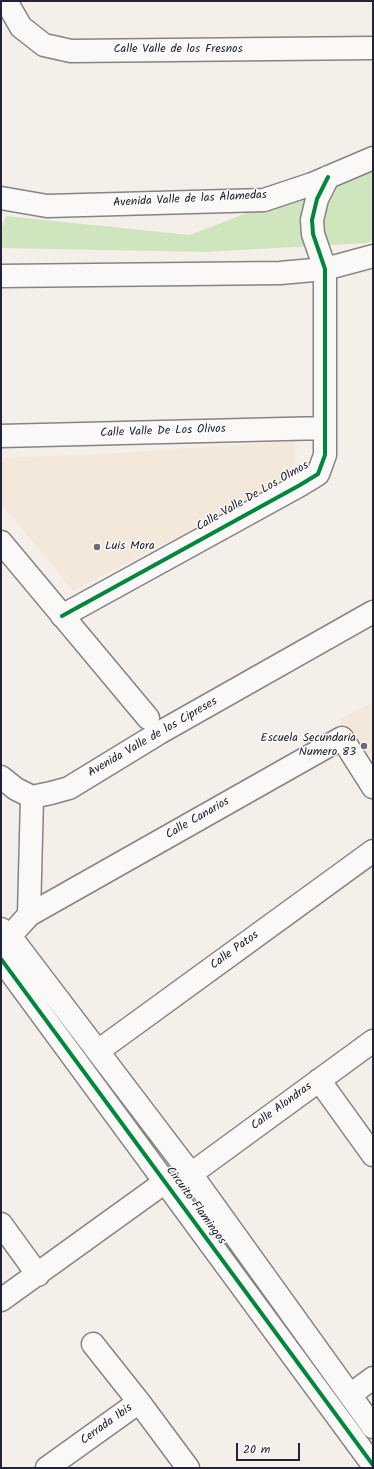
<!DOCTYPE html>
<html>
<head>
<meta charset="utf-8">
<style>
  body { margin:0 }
  #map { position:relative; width:374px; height:1469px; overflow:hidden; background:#f4efe9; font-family:Kalam,sans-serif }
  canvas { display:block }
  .frame { position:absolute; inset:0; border:2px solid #22223b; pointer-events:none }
  .scale { position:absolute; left:236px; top:1443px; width:64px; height:18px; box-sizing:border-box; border:2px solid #22223b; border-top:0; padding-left:5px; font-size:12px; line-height:14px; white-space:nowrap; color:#22223b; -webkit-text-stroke:3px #fdfcf7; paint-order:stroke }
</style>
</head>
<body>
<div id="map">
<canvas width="374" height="1469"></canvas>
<div class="frame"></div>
<div class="scale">20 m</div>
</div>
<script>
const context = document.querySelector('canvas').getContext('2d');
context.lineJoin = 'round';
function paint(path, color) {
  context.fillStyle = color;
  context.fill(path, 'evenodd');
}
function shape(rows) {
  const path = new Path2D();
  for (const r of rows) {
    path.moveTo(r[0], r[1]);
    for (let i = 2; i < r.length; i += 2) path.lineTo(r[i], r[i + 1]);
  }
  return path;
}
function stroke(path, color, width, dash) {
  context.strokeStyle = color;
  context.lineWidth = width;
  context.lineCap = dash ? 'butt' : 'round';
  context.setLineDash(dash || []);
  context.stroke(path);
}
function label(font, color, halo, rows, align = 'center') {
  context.font = font + ' Kalam,sans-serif';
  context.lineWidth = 3;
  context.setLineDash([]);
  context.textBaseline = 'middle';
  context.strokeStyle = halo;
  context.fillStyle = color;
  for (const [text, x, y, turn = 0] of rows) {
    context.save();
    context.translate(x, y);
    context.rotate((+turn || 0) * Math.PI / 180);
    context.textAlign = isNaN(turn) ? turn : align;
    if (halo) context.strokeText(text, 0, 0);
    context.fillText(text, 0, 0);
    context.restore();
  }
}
paint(shape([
  [295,441,295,475,73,591,1,503,1,458,103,454],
  [373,702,373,773,339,719]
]), '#f4e8da');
paint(shape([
  [373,164,373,241,368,243,204,252,1,248,1,230,6,216,190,235]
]), '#cfe5be');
const minor = shape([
  [6,1,21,27,44,45,71,51,373,48],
  [1,436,325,428],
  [1,542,148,718],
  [62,616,300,485,318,474,325,455,325,269],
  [29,915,342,738,373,787],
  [98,1051,373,851],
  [319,1080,373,1155],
  [191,1174,373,1041],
  [1,1224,38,1275],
  [1,1300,165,1182],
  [93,1344,139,1402,188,1468],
  [350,1395,373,1378],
  [47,1468,139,1402]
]);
const tertiary = shape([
  [1,198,47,206,264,200,312,184,373,158],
  [325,269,313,234,312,220,317,199,328,177],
  [1,276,280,273,325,269,373,256],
  [1,777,16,789,32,797],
  [32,797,51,793,69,788,159,733,373,612],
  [1,929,10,936,191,1174,373,1427],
  [1,940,10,936,29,915,32,797],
  [1,959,373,1465]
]);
stroke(minor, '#858385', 25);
stroke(tertiary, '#858385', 25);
stroke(minor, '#faf9f7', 22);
stroke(tertiary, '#faf9f7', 22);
stroke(shape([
  [62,616,300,485,318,474,325,455,325,269,313,234,312,220,317,199,328,177],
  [1,959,373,1465]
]), '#00873e', 4);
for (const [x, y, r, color] of [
  [97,547,4,"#6c6a78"],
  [364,746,4,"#6c6a78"]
]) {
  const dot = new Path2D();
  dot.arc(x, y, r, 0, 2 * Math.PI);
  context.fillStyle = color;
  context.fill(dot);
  stroke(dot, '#fdfcf7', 1.5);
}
label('12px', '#22223b', '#fdfcf7', [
  ["Calle Valle de los Fresnos",178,50],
  ["Avenida Valle de las Alamedas",190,200,-3],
  ["Calle Valle De Los Olivos",163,432,-2],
  ["Calle Valle De Los Olmos",253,497,-30],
  ["Avenida Valle de los Cipreses",153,738,-30],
  ["Calle Canarios",198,819,-30],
  ["Calle Patos",235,951,-36],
  ["Calle Alondras",282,1107,-36],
  ["Circuito Flamingos",195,1206,54],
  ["Cerrada Ibis",107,1425,-36]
]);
label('12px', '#22223b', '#fdfcf7', [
  ["Luis Mora",105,547],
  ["Escuela Secundaria",356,739,"right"],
  ["Numero 83",356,753,"right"]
], 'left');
</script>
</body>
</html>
